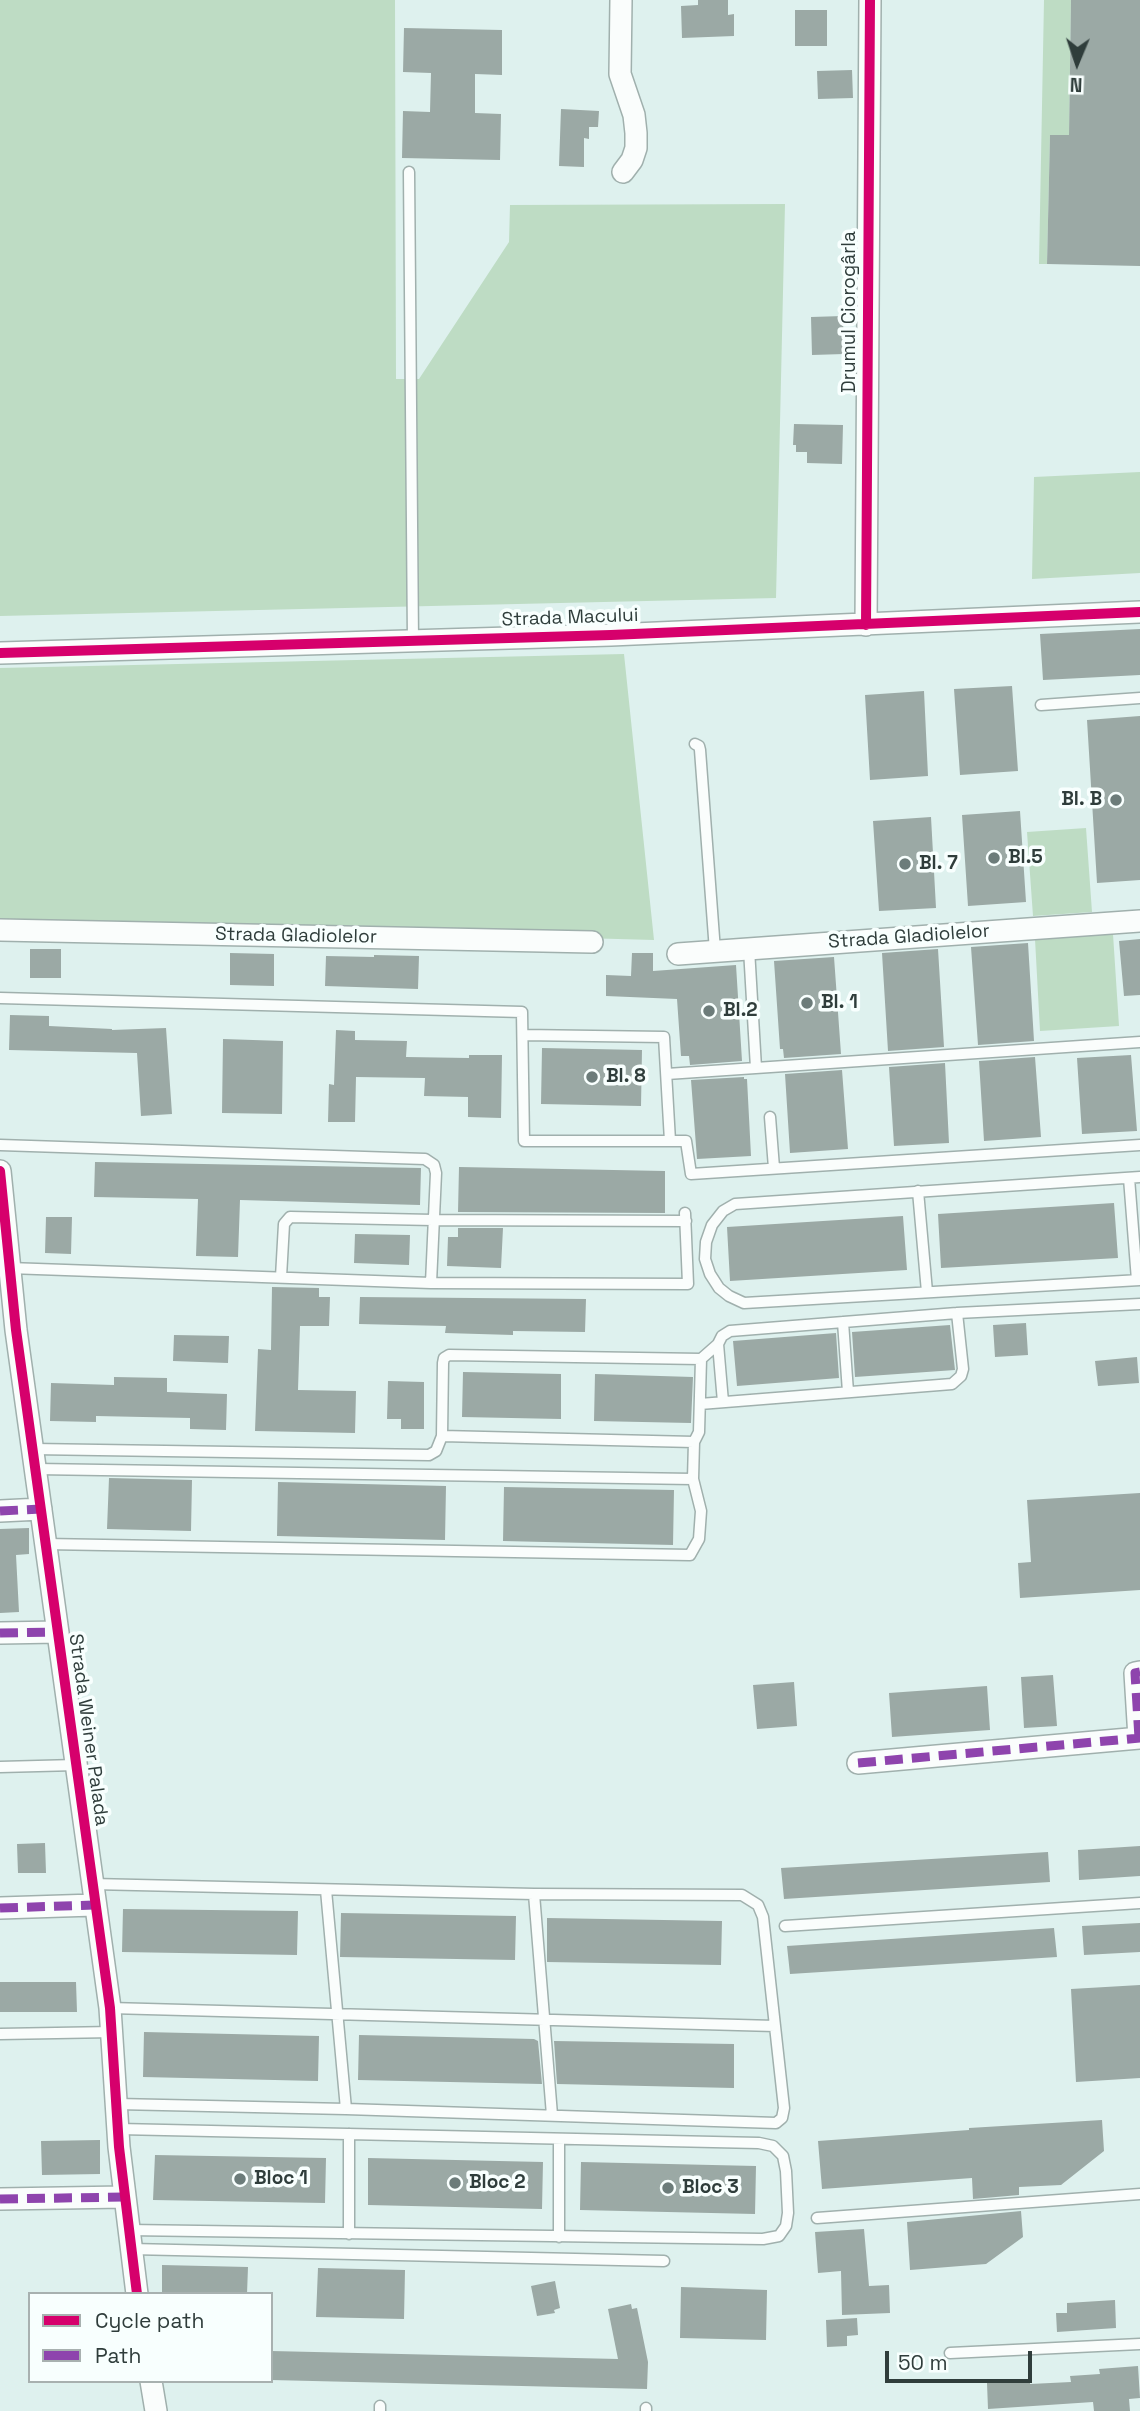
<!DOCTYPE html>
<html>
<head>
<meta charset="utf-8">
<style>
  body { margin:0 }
  #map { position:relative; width:1140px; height:2411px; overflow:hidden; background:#def1ee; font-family:"Space Grotesk",sans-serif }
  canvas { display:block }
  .legend { position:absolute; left:28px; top:2292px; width:245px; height:91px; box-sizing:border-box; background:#f8fffe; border:2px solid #a8b1b0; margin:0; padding:9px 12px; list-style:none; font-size:21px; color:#2f3d3b }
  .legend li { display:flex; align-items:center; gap:14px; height:35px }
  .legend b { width:35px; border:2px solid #a8b1b0 }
  .north { position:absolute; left:1042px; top:28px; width:70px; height:70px; -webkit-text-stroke:5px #f8fffe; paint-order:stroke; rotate:182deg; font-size:19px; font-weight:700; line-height:28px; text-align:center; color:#2f3d3b }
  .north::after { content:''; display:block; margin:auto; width:24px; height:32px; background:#2f3d3b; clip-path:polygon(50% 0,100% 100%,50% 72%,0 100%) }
  .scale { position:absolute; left:885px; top:2351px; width:147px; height:32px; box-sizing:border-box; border:4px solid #2f3d3b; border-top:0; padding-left:9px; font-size:21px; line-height:24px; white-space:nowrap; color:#2f3d3b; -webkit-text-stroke:5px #f8fffe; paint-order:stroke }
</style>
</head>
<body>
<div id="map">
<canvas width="1140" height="2411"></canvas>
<ul class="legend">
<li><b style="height:9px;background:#d6006c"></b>Cycle path</li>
<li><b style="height:9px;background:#8e44ad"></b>Path</li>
</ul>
<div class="north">N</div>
<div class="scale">50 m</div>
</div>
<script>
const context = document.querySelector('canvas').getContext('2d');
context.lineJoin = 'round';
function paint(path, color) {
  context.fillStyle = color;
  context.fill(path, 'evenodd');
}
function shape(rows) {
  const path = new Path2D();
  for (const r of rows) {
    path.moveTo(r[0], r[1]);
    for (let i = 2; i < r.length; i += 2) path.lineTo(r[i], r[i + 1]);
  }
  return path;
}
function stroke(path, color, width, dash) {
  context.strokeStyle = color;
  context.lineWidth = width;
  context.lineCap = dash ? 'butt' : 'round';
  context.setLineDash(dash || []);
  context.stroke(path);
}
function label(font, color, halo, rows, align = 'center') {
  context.font = font + ' "Space Grotesk",sans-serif';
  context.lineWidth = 7;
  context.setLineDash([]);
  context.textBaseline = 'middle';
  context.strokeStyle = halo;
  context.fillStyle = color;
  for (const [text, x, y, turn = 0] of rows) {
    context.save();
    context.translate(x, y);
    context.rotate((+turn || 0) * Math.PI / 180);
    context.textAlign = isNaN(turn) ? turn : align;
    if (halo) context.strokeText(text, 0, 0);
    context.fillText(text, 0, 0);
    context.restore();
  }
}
paint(shape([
  [0,0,395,0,396,379,419,379,509,242,510,205,785,204,776,598,0,616],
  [1044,0,1071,0,1069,135,1050,135,1047,264,1039,264],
  [1140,472,1140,573,1032,579,1034,477],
  [624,654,654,940,0,922,0,668],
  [1086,828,1092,912,1033,916,1027,832],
  [1113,934,1119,1026,1040,1031,1035,939]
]), '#bedcc4');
paint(shape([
  [698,0,728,0,728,15,734,14,734,36,682,38,681,6,698,5],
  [1071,0,1140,0,1140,266,1047,264,1050,135,1069,135],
  [795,10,827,10,827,46,795,46],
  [404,28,502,30,502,75,475,74,475,113,501,114,500,160,402,158,403,111,430,112,431,73,403,72],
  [852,70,853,98,818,99,817,71],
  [561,109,599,111,598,127,589,127,589,139,584,138,584,167,559,166],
  [843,316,844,354,812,355,811,317],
  [794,424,843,425,842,464,807,463,807,452,796,452,796,445,793,445],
  [1140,629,1140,675,1043,680,1040,634],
  [1012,686,1018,771,960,775,954,689],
  [924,691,928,776,870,780,865,695],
  [1140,716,1140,880,1097,883,1087,720],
  [1020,811,1026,902,968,906,962,815],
  [931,817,936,908,879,911,873,821],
  [1140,939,1140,995,1124,996,1119,941],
  [1028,943,1034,1041,978,1045,971,947],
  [30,949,61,949,61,978,30,978],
  [938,949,944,1047,888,1051,882,953],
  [230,953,274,954,274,986,230,985],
  [632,953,653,953,653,971,736,965,742,1061,690,1065,689,1056,681,1056,677,999,606,996,606,975,631,976],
  [374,955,419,956,418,989,325,986,326,956,374,957],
  [834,957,841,1054,784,1058,783,1049,780,1049,774,961],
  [10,1015,49,1016,49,1026,112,1029,112,1030,166,1028,172,1114,141,1116,137,1053,9,1050],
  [336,1030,355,1031,355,1040,407,1041,406,1057,469,1058,469,1055,502,1055,501,1118,468,1117,468,1097,424,1096,425,1078,356,1077,355,1122,328,1122,329,1084,334,1085],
  [223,1039,283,1041,282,1114,222,1113],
  [542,1048,642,1050,641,1106,541,1104],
  [1131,1055,1137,1131,1082,1134,1077,1058],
  [1035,1057,1041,1137,984,1141,979,1061],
  [945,1063,949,1143,894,1146,889,1067],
  [842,1070,848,1149,790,1153,785,1074],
  [744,1077,744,1079,747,1079,751,1156,697,1159,691,1080],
  [95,1162,421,1168,420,1205,240,1200,238,1257,196,1256,198,1199,94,1197],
  [459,1167,665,1171,665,1213,458,1212],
  [1114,1203,1118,1258,941,1268,938,1214],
  [903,1216,907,1270,730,1281,727,1227],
  [46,1217,72,1217,71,1254,45,1253],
  [458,1228,503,1228,501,1268,447,1266,448,1237,458,1237],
  [355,1234,410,1235,409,1265,354,1263],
  [272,1287,319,1288,319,1297,330,1297,329,1326,300,1326,298,1390,356,1391,355,1433,255,1431,258,1349,271,1350],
  [360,1297,586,1299,585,1332,513,1331,513,1335,445,1333,446,1326,359,1324],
  [1026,1323,1028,1355,995,1357,993,1325],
  [950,1325,955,1370,855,1377,852,1332],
  [836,1333,839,1378,737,1386,733,1341],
  [174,1335,229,1336,228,1363,173,1361],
  [1137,1357,1139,1383,1098,1386,1095,1361],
  [463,1372,561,1374,561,1419,462,1417],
  [595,1374,693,1377,691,1423,594,1421],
  [114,1377,167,1378,167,1392,227,1394,226,1430,190,1429,190,1418,96,1416,96,1422,50,1421,51,1383,114,1385],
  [388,1381,424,1382,424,1429,401,1429,401,1419,387,1419],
  [109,1478,192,1480,191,1531,107,1529],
  [278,1482,446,1486,445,1540,277,1536],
  [504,1487,674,1490,673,1545,503,1541],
  [1140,1493,1140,1590,1020,1598,1018,1563,1031,1562,1027,1500],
  [29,1528,29,1554,16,1555,19,1612,0,1613,0,1529],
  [1053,1675,1057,1726,1024,1728,1021,1677],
  [794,1682,797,1726,757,1729,753,1685],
  [987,1686,990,1730,892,1737,889,1693],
  [45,1843,46,1873,18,1873,17,1844],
  [1140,1846,1140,1876,1079,1880,1078,1850],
  [1048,1852,1050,1882,784,1899,781,1868],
  [123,1909,298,1911,297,1955,122,1952],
  [341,1913,516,1916,515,1960,340,1957],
  [547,1918,722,1921,721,1965,547,1962],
  [1140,1923,1140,1952,1084,1955,1082,1926],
  [1054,1928,1057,1957,790,1974,787,1946],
  [0,1982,76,1982,77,2012,0,2012],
  [1140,1985,1140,2078,1076,2082,1071,1989],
  [144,2032,319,2036,318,2081,143,2077],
  [359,2035,534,2039,538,2041,542,2084,358,2080],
  [554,2041,734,2044,734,2088,557,2084],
  [1102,2120,1104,2151,1061,2185,1019,2187,1019,2195,973,2199,972,2178,822,2189,818,2141,969,2130,969,2128],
  [100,2140,100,2174,42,2175,41,2141],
  [155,2155,326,2158,325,2203,153,2200],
  [368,2158,543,2162,542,2209,368,2205],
  [581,2162,756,2166,755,2214,580,2210],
  [1021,2211,1023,2237,986,2264,910,2270,907,2222],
  [864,2229,869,2286,889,2285,890,2313,842,2315,841,2271,818,2273,815,2232],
  [162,2265,248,2267,247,2294,162,2294],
  [318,2268,405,2270,404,2319,316,2317],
  [555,2281,560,2308,554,2310,555,2313,537,2316,531,2286],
  [681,2287,767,2290,766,2340,680,2338],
  [1115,2300,1116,2328,1057,2332,1056,2313,1067,2313,1067,2303],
  [631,2304,632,2309,637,2308,648,2362,647,2389,271,2380,271,2351,618,2359,608,2309],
  [857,2318,858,2335,847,2336,847,2346,827,2347,826,2320],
  [1138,2366,1140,2398,1129,2399,1130,2411,1094,2411,1093,2402,988,2409,987,2383,1030,2381,1030,2384,1071,2382,1070,2376,1100,2374,1099,2369]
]), '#9ba9a5');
const lane = shape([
  [409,172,413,641],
  [1041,705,1140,698],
  [695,744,699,746,700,750,715,951],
  [749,949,756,1068],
  [0,998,522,1012,524,1141,670,1141],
  [523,1035,664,1037,670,1141,686,1141,691,1174,1140,1145],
  [667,1074,1140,1042],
  [770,1117,774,1168],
  [0,1145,425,1159,434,1165,436,1173,431,1283],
  [1140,1177,735,1204,723,1211,712,1225,706,1242,705,1259,710,1274,719,1288,729,1296,744,1303,1140,1280],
  [1129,1178,1137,1280],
  [918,1191,927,1292],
  [9,1268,431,1283,688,1284,685,1213],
  [281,1277,284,1224,290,1217,433,1220,686,1221],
  [843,1322,848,1392],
  [723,1402,718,1344,722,1336,730,1331,957,1313,1140,1304],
  [700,1404,952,1384,961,1376,963,1369,957,1313],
  [442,1436,694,1442,699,1432,701,1359],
  [33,1449,429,1455,436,1451,442,1436,443,1363,444,1358,449,1355,701,1359,718,1344],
  [36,1469,693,1479,701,1511,699,1539,690,1555,45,1544],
  [693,1479,694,1442],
  [0,1767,76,1765],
  [92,1884,534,1894,742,1895,758,1905,763,1917,784,2108,782,2118,776,2123,346,2109,117,2104],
  [326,1890,346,2109],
  [534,1894,552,2115],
  [785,1926,1140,1903],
  [110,2008,775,2026],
  [0,2034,113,2032],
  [119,2129,759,2143,773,2146,783,2156,786,2171,788,2213,786,2226,779,2236,763,2239,128,2230],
  [349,2134,349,2234],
  [817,2218,1140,2194],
  [559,2237,559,2139],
  [131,2249,664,2261],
  [950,2353,1140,2344],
  [380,2411,380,2406],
  [646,2411,646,2408]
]);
const street = shape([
  [621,0,620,74,634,115,636,133,636,148,632,160,623,172],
  [866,625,870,0],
  [0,653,611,635,1140,612],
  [0,930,592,942],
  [678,954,1140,921],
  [0,1171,16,1330,110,2008,119,2147,137,2294],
  [0,1511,41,1509],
  [0,1633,58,1632],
  [1139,1738,1135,1673,1140,1672],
  [858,1763,1140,1738],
  [0,1908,94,1905],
  [0,2199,124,2197],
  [151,2381,156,2411]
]);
stroke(lane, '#a0b0ad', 13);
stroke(street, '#a0b0ad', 24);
stroke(lane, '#fafdfc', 10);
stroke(street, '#fafdfc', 21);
stroke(shape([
  [0,1511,41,1509],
  [0,1633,58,1632],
  [1139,1738,1135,1673,1140,1672],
  [858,1763,1140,1738],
  [0,1908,94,1905],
  [0,2199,124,2197]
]), '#8e44ad', 9, [18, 9]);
stroke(shape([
  [866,625,870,0],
  [0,653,611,635,1140,612],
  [0,1171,16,1330,110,2008,119,2147,137,2294]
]), '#d6006c', 10);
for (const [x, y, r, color] of [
  [1116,800,7,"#6c7c7a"],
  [994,858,7,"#6c7c7a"],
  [905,864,7,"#6c7c7a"],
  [807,1003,7,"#6c7c7a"],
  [709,1011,7,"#6c7c7a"],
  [592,1077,7,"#6c7c7a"],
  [240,2179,7,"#6c7c7a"],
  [455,2183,7,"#6c7c7a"],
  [668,2188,7,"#6c7c7a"]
]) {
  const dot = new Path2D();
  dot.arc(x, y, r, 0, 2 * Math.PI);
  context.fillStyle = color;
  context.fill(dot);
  stroke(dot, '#f8fffe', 2.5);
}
label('19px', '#2f3d3b', '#f8fffe', [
  ["Drumul Ciorogârla",850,312,-90],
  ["Strada Macului",570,618,-2],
  ["Strada Gladiolelor",296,936,1],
  ["Strada Gladiolelor",909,937,-4],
  ["Strada Weiner Palada",88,1730,82]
]);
label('bold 19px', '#2f3d3b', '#f8fffe', [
  ["Bl. B",1102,800,"right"],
  ["Bl.5",1008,858],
  ["Bl. 7",919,864],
  ["Bl. 1",821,1003],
  ["Bl.2",723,1011],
  ["Bl. 8",606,1077],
  ["Bloc 1",254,2179],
  ["Bloc 2",469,2183],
  ["Bloc 3",682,2188]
], 'left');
</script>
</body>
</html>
